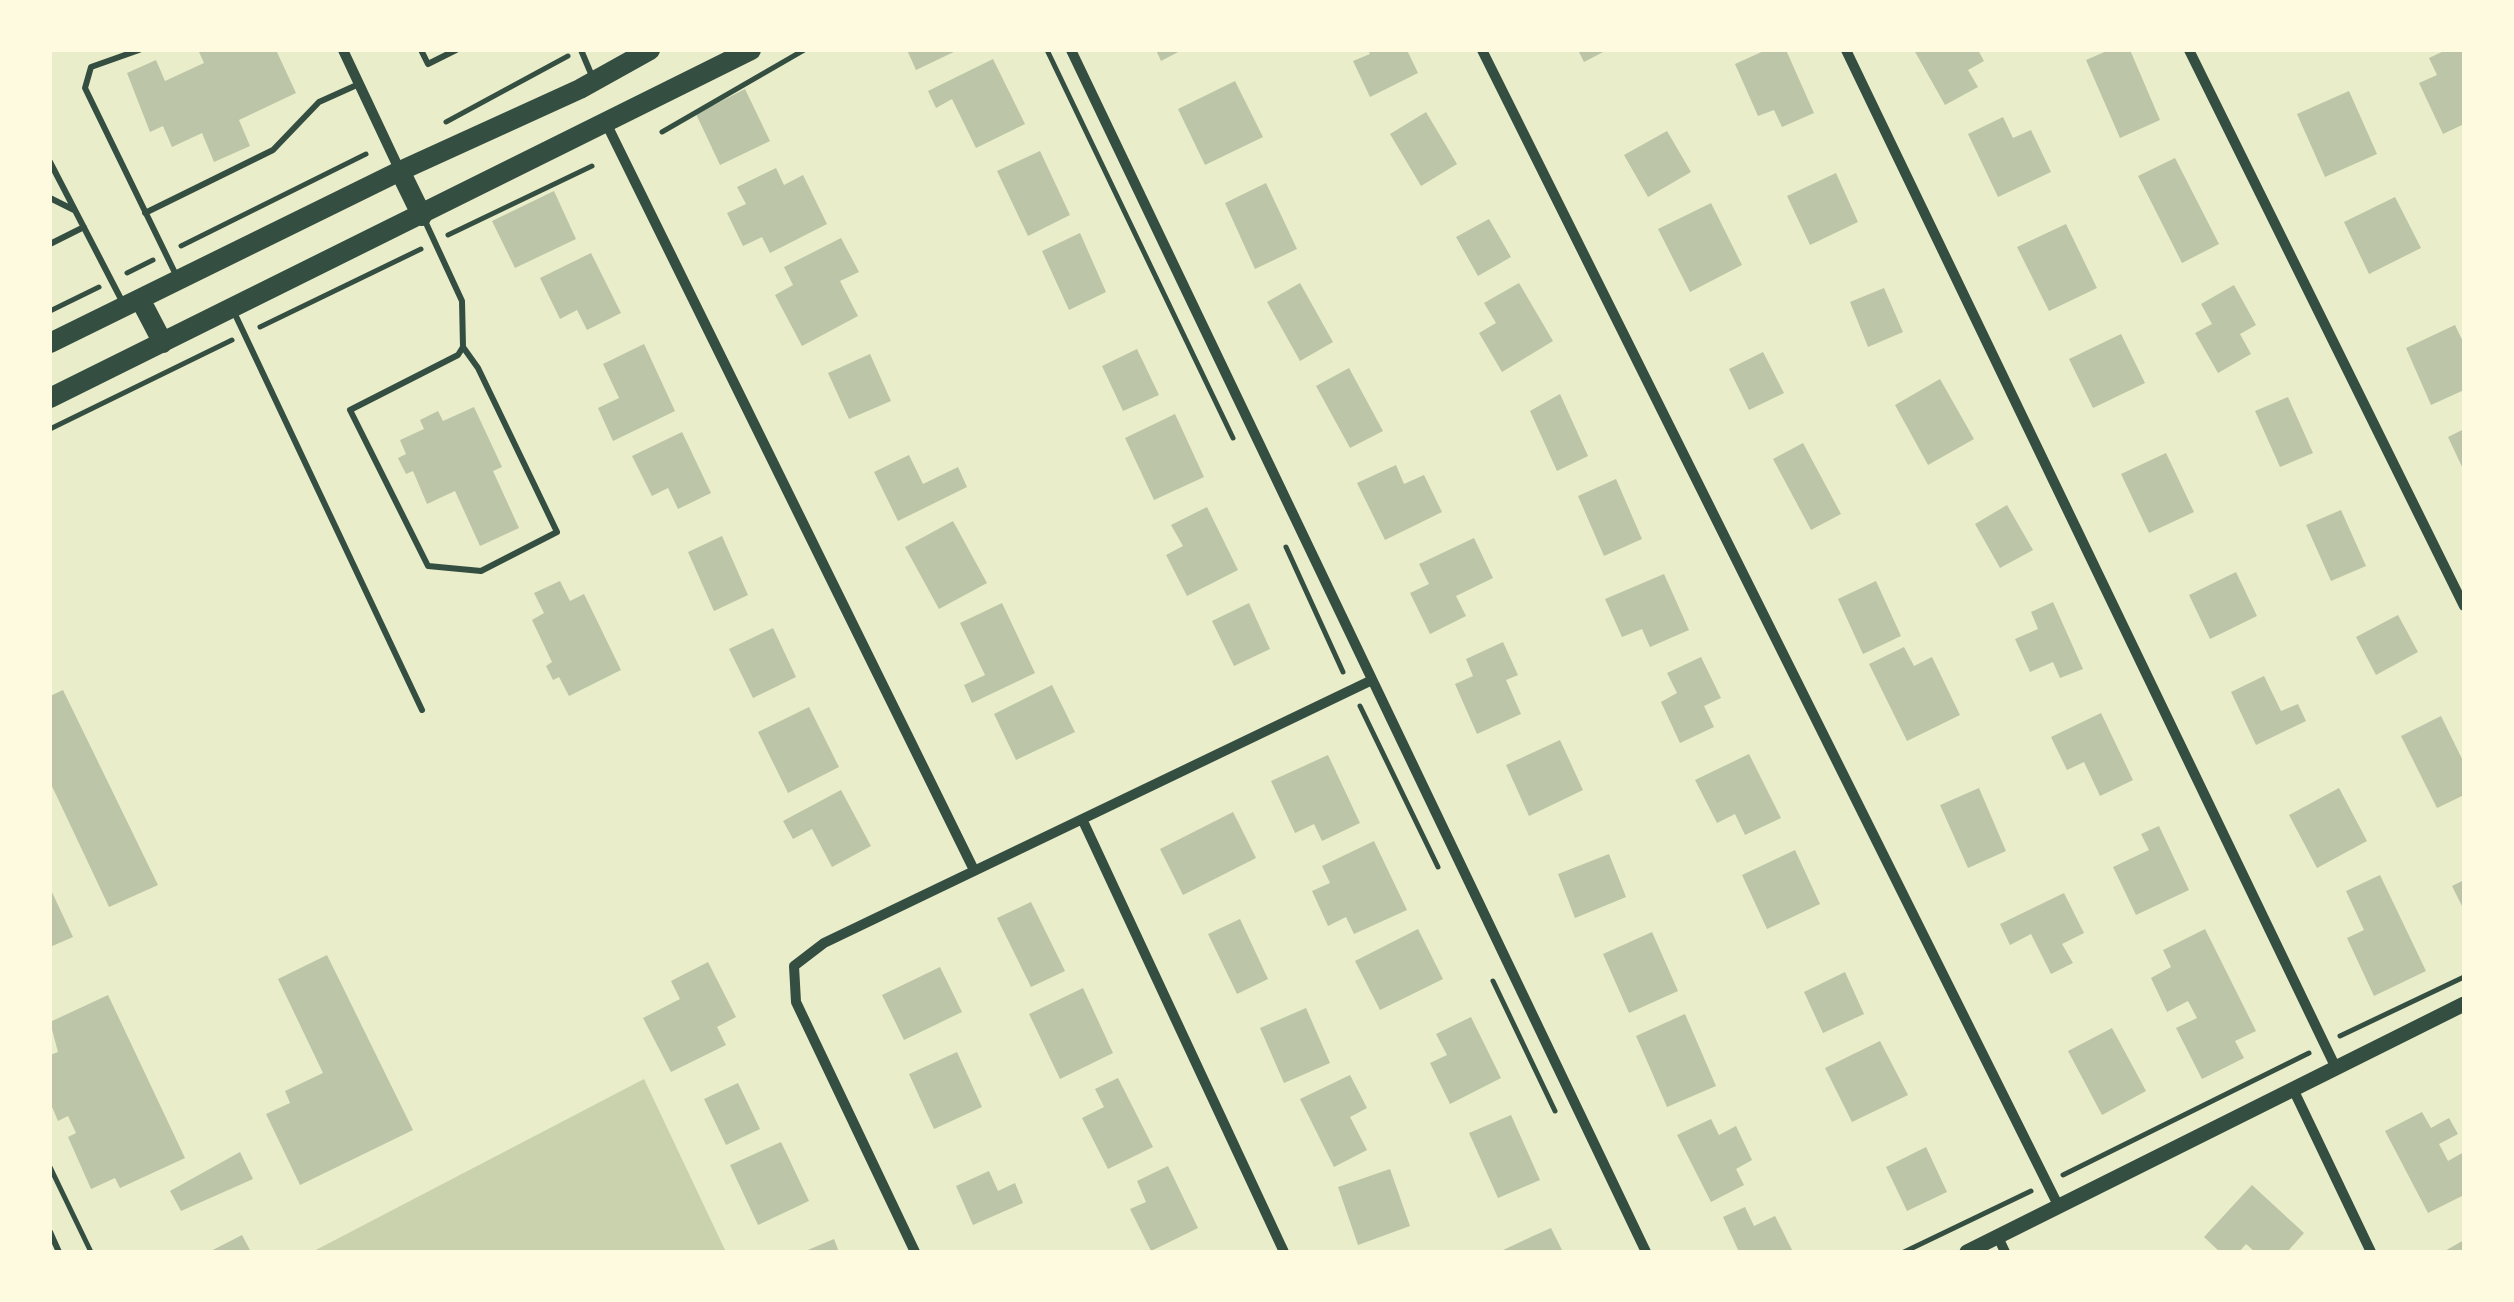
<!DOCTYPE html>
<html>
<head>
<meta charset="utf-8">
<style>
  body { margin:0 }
  #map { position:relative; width:2514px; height:1302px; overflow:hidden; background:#e9edc9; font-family:Montserrat,sans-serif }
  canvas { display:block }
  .frame { position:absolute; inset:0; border:52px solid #fefae0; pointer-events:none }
</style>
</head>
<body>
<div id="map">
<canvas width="2514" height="1302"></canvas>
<div class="frame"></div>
</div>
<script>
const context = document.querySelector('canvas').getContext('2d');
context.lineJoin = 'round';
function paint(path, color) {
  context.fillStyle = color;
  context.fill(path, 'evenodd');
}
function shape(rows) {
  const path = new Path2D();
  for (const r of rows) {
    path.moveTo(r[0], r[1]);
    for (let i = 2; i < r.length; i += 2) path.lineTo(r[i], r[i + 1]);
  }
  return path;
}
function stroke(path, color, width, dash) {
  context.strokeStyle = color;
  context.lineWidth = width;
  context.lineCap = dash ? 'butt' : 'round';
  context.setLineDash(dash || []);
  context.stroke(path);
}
paint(shape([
  [644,1079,726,1252,312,1252]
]), '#cad2ad');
paint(shape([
  [203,50,276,50,296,93,239,120,250,146,214,162,202,133,172,147,163,126,150,132,127,73,156,60,165,81,204,63,199,52],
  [907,50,958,50,916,70],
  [1156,50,1182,50,1161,61],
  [1368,50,1407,50,1418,73,1370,97,1353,61,1370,54],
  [1578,50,1607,50,1584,62],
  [1766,50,1786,50,1814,113,1782,127,1774,110,1758,116,1735,64],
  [1914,50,1978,50,1984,61,1968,70,1978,87,1945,105],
  [2109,50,2130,50,2160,120,2120,138,2086,60],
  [2446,50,2464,50,2464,124,2443,134,2419,83,2437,75,2429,58],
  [993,59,1025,124,976,148,952,99,936,108,928,91],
  [1235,81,1263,137,1205,165,1178,109],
  [745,89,770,141,720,165,696,114],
  [2349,91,2377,154,2325,177,2297,114],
  [1426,112,1457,164,1421,186,1390,134],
  [2003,117,2013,138,2031,130,2051,172,1998,197,1968,134],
  [1667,131,1691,172,1648,197,1624,155],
  [1040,151,1070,215,1028,236,997,171],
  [2175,158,2219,244,2182,263,2138,176],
  [776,168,784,185,803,175,827,224,770,253,762,237,743,246,727,213,746,204,737,187],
  [1836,173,1858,222,1810,245,1787,196],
  [1266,183,1297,249,1255,269,1225,203],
  [554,191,576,239,515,268,492,221],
  [2395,197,2421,248,2369,274,2344,222],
  [1711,203,1742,265,1690,292,1658,229],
  [1489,219,1511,257,1478,276,1456,237],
  [2066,224,2097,288,2049,311,2017,247],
  [1080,233,1106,292,1069,310,1042,251],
  [841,238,859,272,840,281,858,316,802,346,775,295,793,285,784,267],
  [591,253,621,313,587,330,577,310,560,319,540,278],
  [1300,283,1333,342,1300,361,1267,302],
  [1519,283,1553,341,1502,372,1479,333,1496,323,1484,303],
  [2234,285,2256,325,2240,334,2251,354,2218,373,2195,333,2212,324,2201,304],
  [1884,288,1903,332,1868,347,1850,302],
  [2455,325,2464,344,2464,390,2431,405,2406,348],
  [2121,334,2145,383,2093,408,2069,359],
  [644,344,675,411,613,441,598,408,619,398,603,364],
  [1137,349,1159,395,1123,411,1102,366],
  [1763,352,1784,393,1749,410,1729,369],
  [870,354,891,401,849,419,828,373],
  [1349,368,1383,431,1350,448,1316,386],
  [1940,379,1974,439,1928,465,1895,405],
  [1560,394,1588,456,1557,471,1530,411],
  [2288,397,2313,453,2280,467,2255,411],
  [474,407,502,467,493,471,519,528,480,546,455,491,427,504,413,471,406,474,398,458,406,454,400,440,424,429,420,420,438,411,443,421],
  [1175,414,1204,477,1154,500,1125,438],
  [2464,429,2464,471,2448,437],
  [682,432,711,493,678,509,668,488,652,496,632,456],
  [1803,443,1841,514,1811,530,1773,459],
  [2166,453,2194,512,2149,533,2121,474],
  [909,455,923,484,958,467,967,487,898,521,874,472],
  [1396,465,1404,484,1424,475,1442,512,1385,540,1357,483],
  [1616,479,1642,539,1604,556,1578,496],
  [2007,505,2033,550,2000,568,1975,524],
  [1207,507,1238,570,1187,596,1166,555,1183,546,1171,525],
  [2341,510,2366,566,2331,581,2306,525],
  [953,521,987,583,939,609,905,547],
  [722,536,748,595,714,611,688,552],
  [1474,538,1493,578,1456,596,1466,616,1430,634,1410,593,1429,584,1419,564],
  [2236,572,2257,616,2210,639,2189,595],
  [1664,574,1689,630,1650,647,1642,629,1622,637,1605,599],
  [560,581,570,601,584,594,621,670,569,696,559,677,553,680,546,666,552,662,532,620,544,613,534,593],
  [1876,581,1901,636,1863,654,1838,599],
  [2053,602,2083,669,2060,678,2053,662,2030,672,2015,639,2038,629,2031,612],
  [1002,603,1035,673,972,703,964,685,985,675,960,623],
  [1249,603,1270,649,1234,666,1212,621],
  [2398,615,2418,652,2376,675,2356,637],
  [773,628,796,677,753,698,729,649],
  [1503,642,1518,675,1506,680,1521,714,1477,734,1455,684,1473,676,1466,659],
  [1904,647,1914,666,1932,657,1960,715,1907,741,1869,664],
  [1701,657,1721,698,1704,706,1714,727,1680,743,1661,702,1677,693,1667,673],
  [2264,676,2281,711,2298,704,2306,721,2256,745,2231,692],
  [1052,685,1075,732,1016,760,994,714],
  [63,690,158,885,109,907,50,782,50,696],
  [809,707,839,767,788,793,758,732],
  [2101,713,2133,780,2100,796,2084,762,2067,770,2051,737],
  [2441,716,2464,763,2464,795,2437,808,2401,736],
  [1560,740,1583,790,1529,816,1506,765],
  [1749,754,1781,818,1745,835,1735,814,1717,823,1695,780],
  [1328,755,1360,823,1322,841,1314,824,1295,833,1271,781],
  [1979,788,2006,851,1968,868,1940,805],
  [2339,788,2367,841,2317,868,2289,815],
  [841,790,871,846,832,867,812,829,793,839,783,821],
  [1233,812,1256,858,1183,895,1160,849],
  [2159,826,2189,890,2136,915,2113,867,2149,850,2141,834],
  [1374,841,1407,910,1354,934,1346,917,1328,926,1312,891,1330,883,1322,866],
  [1795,850,1820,904,1767,929,1742,875],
  [1609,854,1626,897,1575,918,1558,874],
  [2380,875,2426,971,2374,996,2347,938,2364,930,2346,891],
  [2464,880,2464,910,2452,886],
  [50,888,73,937,50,947],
  [2064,893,2084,933,2062,944,2073,963,2051,974,2031,934,2010,945,2000,924],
  [1031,902,1065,971,1031,987,997,918],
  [1240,919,1268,979,1237,994,1208,934],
  [1418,929,1443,979,1380,1010,1355,961],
  [2205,929,2256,1031,2235,1041,2244,1058,2202,1079,2176,1028,2197,1018,2188,1001,2167,1012,2151,978,2171,967,2163,950],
  [1652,932,1678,991,1629,1013,1603,954],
  [327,955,413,1130,300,1185,266,1114,290,1103,285,1091,323,1073,278,979],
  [708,962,736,1017,717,1027,726,1045,671,1072,643,1018,680,999,671,981],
  [940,967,962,1012,904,1040,882,995],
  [1845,972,1864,1014,1823,1033,1804,992],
  [1083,988,1113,1053,1060,1079,1029,1014],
  [108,995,185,1158,120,1188,115,1178,91,1189,68,1137,76,1133,68,1116,58,1121,50,1102,50,1055,58,1052,50,1022],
  [1306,1008,1330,1063,1284,1083,1260,1028],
  [1685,1014,1716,1086,1667,1107,1636,1036],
  [1471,1017,1501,1078,1450,1104,1430,1063,1447,1055,1436,1034],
  [2112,1028,2146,1091,2102,1115,2068,1051],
  [1880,1041,1908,1095,1852,1122,1825,1068],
  [957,1052,982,1107,934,1129,909,1074],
  [1350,1075,1367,1108,1350,1117,1367,1150,1334,1167,1300,1099],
  [1118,1078,1153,1147,1108,1169,1082,1118,1104,1107,1095,1089],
  [738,1083,760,1129,726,1145,704,1099],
  [2422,1112,2431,1128,2449,1118,2458,1134,2439,1144,2448,1161,2464,1152,2464,1195,2428,1213,2385,1131],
  [1511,1115,1540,1180,1498,1198,1469,1133],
  [1711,1119,1719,1135,1736,1126,1752,1160,1736,1169,1744,1185,1711,1202,1677,1135],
  [781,1142,809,1201,758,1225,730,1165],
  [1926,1147,1947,1192,1907,1211,1886,1167],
  [240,1152,253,1179,181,1211,170,1191],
  [1168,1166,1198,1228,1151,1251,1130,1209,1146,1202,1137,1181],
  [1390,1169,1410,1226,1358,1245,1338,1187],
  [989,1171,998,1191,1015,1183,1023,1203,973,1225,956,1186],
  [2252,1185,2304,1233,2287,1252,2255,1252,2246,1244,2239,1252,2220,1252,2204,1237],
  [1745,1207,1754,1226,1775,1216,1793,1252,1739,1252,1723,1217],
  [1551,1228,1563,1252,1499,1252,1533,1236],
  [242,1235,251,1252,209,1252],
  [834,1239,839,1252,803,1252],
  [2464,1240,2464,1252,2443,1252]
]), '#bcc5a7');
stroke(shape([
  [1047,50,1233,438],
  [446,122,568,56],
  [662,132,804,50],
  [448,235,592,166],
  [181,246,366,154],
  [127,273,153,260],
  [50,311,99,287],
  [260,327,421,249],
  [50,429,232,340],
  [1286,547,1343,672],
  [1360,706,1438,867],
  [1493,981,1555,1111],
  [2340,1036,2464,977],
  [50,1167,91,1252],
  [2063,1175,2309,1053],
  [1904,1252,2031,1191]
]), '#344e41', 5);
stroke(shape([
  [139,50,91,67,85,88,177,277],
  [421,50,428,64,456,50],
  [581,50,592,76],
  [50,162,122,301],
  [50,198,74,210],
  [145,213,273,150,319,102,359,84],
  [425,221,462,301,463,347,458,355,350,410,428,566,481,571,557,532,478,368,463,347],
  [50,244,84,227],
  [233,310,422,710],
  [50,1232,59,1252]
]), '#344e41', 6);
stroke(shape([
  [343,50,400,171],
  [1071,50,1646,1252],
  [1482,50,2059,1207],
  [1846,50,2336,1068],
  [2189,50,2464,606],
  [607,125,974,870],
  [1083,821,1284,1252],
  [2293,1089,2371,1252],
  [1998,1237,2005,1252],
  [915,1252,796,1002,794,966,824,943,1370,681]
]), '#344e41', 10);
stroke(shape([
  [1967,1252,2464,1004]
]), '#344e41', 15);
stroke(shape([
  [400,171,422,216],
  [140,299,163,343],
  [50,343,400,171,580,89,650,50],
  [50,398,751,50]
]), '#344e41', 20);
</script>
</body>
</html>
